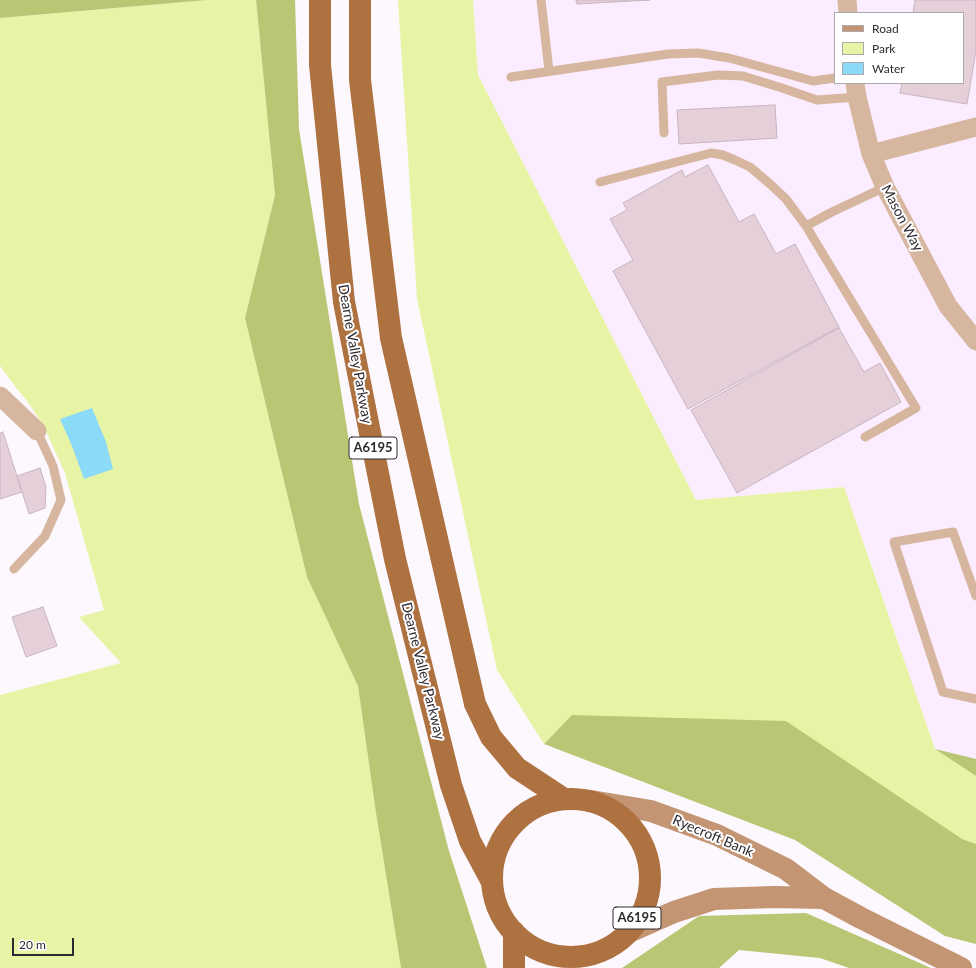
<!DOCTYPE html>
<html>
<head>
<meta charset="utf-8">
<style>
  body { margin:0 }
  #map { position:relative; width:976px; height:968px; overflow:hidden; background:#fdf7fe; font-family:Lato,sans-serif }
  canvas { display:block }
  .legend { position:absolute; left:834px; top:12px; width:130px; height:72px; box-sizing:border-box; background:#fff; border:1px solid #acaaac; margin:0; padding:5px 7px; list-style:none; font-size:12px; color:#2f2a30 }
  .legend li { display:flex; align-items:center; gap:8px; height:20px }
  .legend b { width:20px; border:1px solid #acaaac }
  .scale { position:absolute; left:12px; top:938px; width:62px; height:18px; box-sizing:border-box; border:2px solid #2f2a30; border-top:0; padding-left:5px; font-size:12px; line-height:14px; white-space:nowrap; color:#2f2a30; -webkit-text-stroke:3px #fff; paint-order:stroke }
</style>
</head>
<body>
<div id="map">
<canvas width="976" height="968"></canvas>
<ul class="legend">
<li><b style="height:5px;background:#c39572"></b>Road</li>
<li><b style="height:11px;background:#e7f4a6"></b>Park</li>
<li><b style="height:11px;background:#8bdaf7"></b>Water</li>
</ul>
<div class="scale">20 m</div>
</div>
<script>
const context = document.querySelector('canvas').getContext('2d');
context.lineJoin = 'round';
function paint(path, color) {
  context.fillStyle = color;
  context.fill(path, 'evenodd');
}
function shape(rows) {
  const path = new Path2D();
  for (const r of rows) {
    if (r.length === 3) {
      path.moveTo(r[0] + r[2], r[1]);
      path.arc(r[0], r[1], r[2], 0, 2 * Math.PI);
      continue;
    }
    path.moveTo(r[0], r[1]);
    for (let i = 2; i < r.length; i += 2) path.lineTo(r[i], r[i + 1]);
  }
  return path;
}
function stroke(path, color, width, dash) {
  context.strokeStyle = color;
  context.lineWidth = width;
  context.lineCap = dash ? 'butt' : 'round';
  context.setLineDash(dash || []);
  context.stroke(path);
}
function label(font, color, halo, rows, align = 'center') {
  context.font = font + ' Lato,sans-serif';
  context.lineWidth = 4;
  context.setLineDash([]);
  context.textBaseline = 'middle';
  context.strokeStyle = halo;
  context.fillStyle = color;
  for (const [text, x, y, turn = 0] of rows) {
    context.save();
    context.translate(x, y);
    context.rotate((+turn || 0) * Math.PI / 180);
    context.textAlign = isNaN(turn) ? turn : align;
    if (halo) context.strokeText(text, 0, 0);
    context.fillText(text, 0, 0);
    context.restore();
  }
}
paint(shape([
  [473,0,976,0,976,759,935,749,844,487,696,500,478,75],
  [835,13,963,13,963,83,835,83]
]), '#fbecff');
paint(shape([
  [207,0,256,0,275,195,245,318,307,577,358,686,376,813,401,968,0,968,0,695,121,663,79,617,104,610,65,473,44,427,30,405,14,385,0,366,0,18],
  [398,0,473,0,478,75,696,500,844,487,935,749,976,776,976,844,962,839,572,715,544,744,497,670,417,299]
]), '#e7f4a6');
paint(shape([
  [0,0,207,0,0,18],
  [256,0,295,0,299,129,359,504,449,851,487,968,401,968,376,813,358,686,307,577,245,318,275,195],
  [572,715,786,721,962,839,976,844,976,944,945,936,795,840,544,744],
  [935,749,976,759,976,776],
  [806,913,931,968,849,968,820,958,739,950,719,968,622,968,699,916]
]), '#b9c673');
paint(shape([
  [92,408,106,442,113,469,84,479,72,446,60,419]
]), '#8bdaf7');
const building = shape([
  [576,0,650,0,577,4,576,0],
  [915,0,976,0,976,51,967,104,900,93,902,83,963,83,963,13,913,13,915,0],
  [775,105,777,138,679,144,677,110,775,105],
  [708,165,739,222,754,214,776,254,795,244,839,327,688,409,613,271,633,260,610,219,627,210,623,203,682,170,685,177,708,165],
  [839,328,864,372,880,363,901,402,737,493,691,410,839,328],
  [3,432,22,492,0,499,0,433,3,432],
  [40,468,46,487,45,508,29,514,17,476,40,468],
  [43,607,57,646,26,657,12,617,43,607]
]);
paint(building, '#e5d0da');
stroke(building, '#c9b5bf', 1);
stroke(shape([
  [541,0,549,71],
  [511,77,668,54,698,53,729,58,813,81,835,78],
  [664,133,662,82,718,75,743,76,782,88,817,100,857,97],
  [600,182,711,153,723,155,735,160,750,167,770,184,786,199,806,226,832,212,885,187],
  [806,226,916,408,865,437],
  [14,569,45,536,61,500,53,466,37,431],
  [976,596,953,532,894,542,943,692,976,699]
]), '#d6b69f', 9);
stroke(shape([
  [847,0,848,13],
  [855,83,857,97,871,154,885,187,948,306,976,341],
  [871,154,976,127],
  [0,396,37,431]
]), '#d6b69f', 19);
stroke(shape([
  [591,801,651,811,717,835,786,869,824,898,861,918,961,968],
  [629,932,674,912,714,899,774,897,824,898]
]), '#c39572', 22);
stroke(shape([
  [320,0,320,65,344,302,395,559,451,785,470,841,492,882],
  [360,0,360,80,391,338,475,704,491,737,517,768,564,799],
  [571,878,79],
  [514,932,514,968]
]), '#ae7140', 22);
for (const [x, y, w] of [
  [373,448,48],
  [637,918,48]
]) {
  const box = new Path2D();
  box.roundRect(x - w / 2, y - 11, w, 22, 3);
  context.fillStyle = '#fff';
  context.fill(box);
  stroke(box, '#2f2a30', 1);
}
label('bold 13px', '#2f2a30', null, [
  ["A6195",373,448],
  ["A6195",637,918]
]);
label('14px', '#2f2a30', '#fff', [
  ["Mason Way",902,218,62],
  ["Dearne Valley Parkway",355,354,80],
  ["Dearne Valley Parkway",423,671,76],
  ["Ryecroft Bank",713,836,23]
]);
</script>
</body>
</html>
